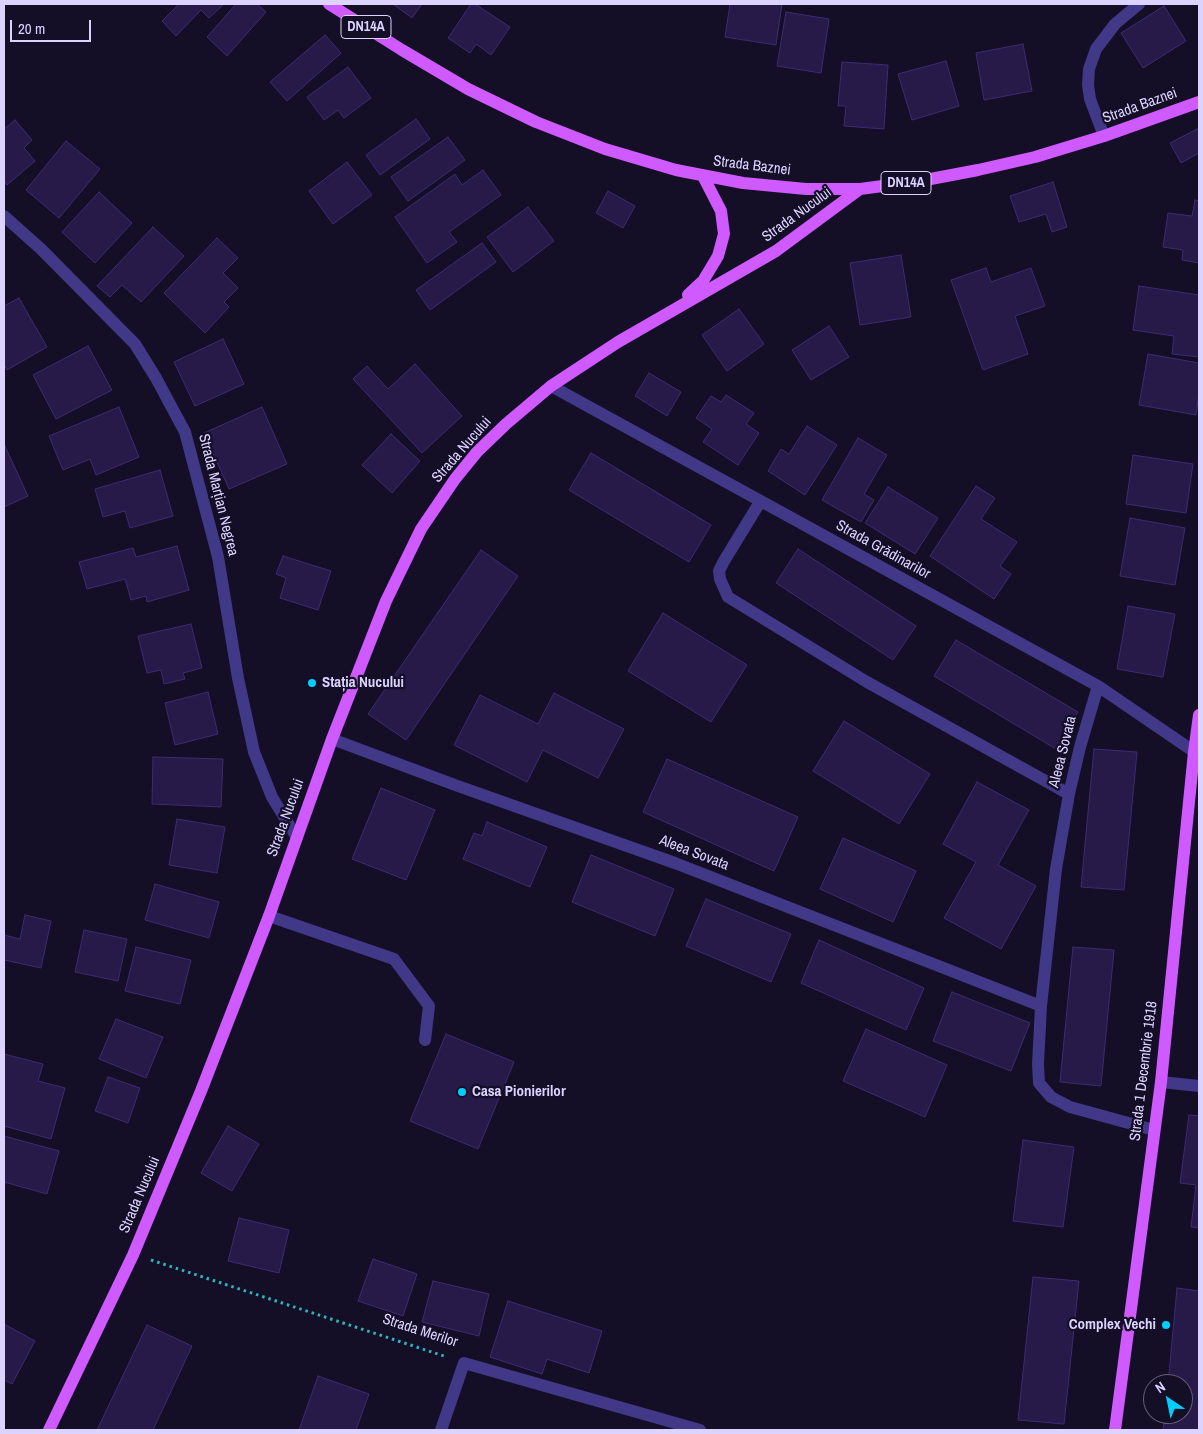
<!DOCTYPE html>
<html>
<head>
<meta charset="utf-8">
<style>
  body { margin:0 }
  #map { position:relative; width:1203px; height:1434px; overflow:hidden; background:#140e26; font-family:"Archivo Narrow",sans-serif }
  canvas { display:block }
  .frame { position:absolute; inset:0; border:5px solid #dcd3ff; pointer-events:none }
  .north { position:absolute; left:1143px; top:1374px; width:50px; height:50px; box-sizing:border-box; background:#140e26; border:1px solid #645d7d; border-radius:50%; rotate:326deg; font-size:14px; font-weight:700; line-height:20px; text-align:center; color:#dcd3ff }
  .north::after { content:''; display:block; margin:auto; width:18px; height:22px; background:#00cffe; clip-path:polygon(50% 0,100% 100%,50% 72%,0 100%) }
  .scale { position:absolute; left:10px; top:20px; width:81px; height:22px; box-sizing:border-box; border:2px solid #dcd3ff; border-top:0; padding-left:6px; font-size:15px; line-height:18px; white-space:nowrap; color:#dcd3ff; -webkit-text-stroke:4px #140e26; paint-order:stroke }
</style>
</head>
<body>
<div id="map">
<canvas width="1203" height="1434"></canvas>
<div class="frame"></div>
<div class="north">N</div>
<div class="scale">20 m</div>
</div>
<script>
const context = document.querySelector('canvas').getContext('2d');
context.lineJoin = 'round';
function paint(path, color) {
  context.fillStyle = color;
  context.fill(path, 'evenodd');
}
function shape(rows) {
  const path = new Path2D();
  for (const r of rows) {
    path.moveTo(r[0], r[1]);
    for (let i = 2; i < r.length; i += 2) path.lineTo(r[i], r[i + 1]);
  }
  return path;
}
function stroke(path, color, width, dash) {
  context.strokeStyle = color;
  context.lineWidth = width;
  context.lineCap = dash ? 'butt' : 'round';
  context.setLineDash(dash || []);
  context.stroke(path);
}
function label(font, color, halo, rows, align = 'center') {
  context.font = font + ' "Archivo Narrow",sans-serif';
  context.lineWidth = 4.5;
  context.setLineDash([]);
  context.textBaseline = 'middle';
  context.strokeStyle = halo;
  context.fillStyle = color;
  for (const [text, x, y, turn = 0] of rows) {
    context.save();
    context.translate(x, y);
    context.rotate((+turn || 0) * Math.PI / 180);
    context.textAlign = isNaN(turn) ? turn : align;
    if (halo) context.strokeText(text, 0, 0);
    context.fillText(text, 0, 0);
    context.restore();
  }
}
const building = shape([
  [179,4,224,4,209,18,201,10,176,36,162,21,179,4],
  [236,4,257,4,266,12,227,56,207,37,236,4],
  [393,4,422,4,412,18,393,4],
  [471,4,475,4,510,27,491,55,476,44,470,53,448,38,471,4],
  [730,4,782,4,776,45,725,37,730,4],
  [1164,6,1186,41,1143,68,1121,33,1164,6],
  [786,12,829,19,821,73,777,66,786,12],
  [325,35,341,53,287,101,270,82,325,35],
  [1023,44,1032,91,984,100,976,53,1023,44],
  [946,61,959,106,912,120,898,74,946,61],
  [842,62,888,65,884,129,844,126,846,106,838,106,842,62],
  [348,67,371,98,344,118,338,110,324,120,307,97,348,67],
  [416,119,430,139,380,175,366,155,416,119],
  [15,120,32,140,24,148,35,161,7,185,4,181,4,129,15,120],
  [1199,128,1199,153,1181,163,1170,143,1199,128],
  [448,137,465,160,408,201,391,177,448,137],
  [66,141,100,169,59,218,26,190,66,141],
  [347,162,372,195,333,224,309,191,347,162],
  [483,170,501,195,449,232,457,242,427,263,395,217,455,174,462,185,483,170],
  [1053,182,1067,227,1052,232,1046,214,1019,222,1010,196,1053,182],
  [608,191,635,206,623,228,596,213,608,191],
  [99,192,132,223,95,263,62,232,99,192],
  [1195,200,1199,201,1199,263,1182,260,1183,250,1163,247,1168,213,1192,216,1195,200],
  [528,207,554,241,513,272,487,237,528,207],
  [153,227,184,256,141,302,122,285,110,297,97,286,153,227],
  [217,238,238,258,223,273,238,288,224,302,229,307,205,333,164,293,217,238],
  [482,243,496,262,430,310,416,290,482,243],
  [901,255,911,317,860,325,850,263,901,255],
  [986,268,991,282,1031,268,1045,306,1015,316,1028,354,983,370,951,280,986,268],
  [1139,286,1199,295,1199,357,1172,354,1174,336,1133,330,1139,286],
  [19,298,47,347,7,370,4,365,4,306,19,298],
  [739,309,764,344,727,371,702,335,739,309],
  [829,326,849,357,811,380,792,350,829,326],
  [223,339,244,384,195,406,174,362,223,339],
  [88,346,112,390,56,419,33,375,88,346],
  [1148,354,1199,363,1199,393,1196,415,1139,405,1148,354],
  [415,364,462,416,422,453,353,379,367,366,388,389,415,364],
  [649,373,681,392,667,416,635,396,649,373],
  [726,395,754,413,746,424,759,433,738,465,703,442,712,429,696,418,711,396,721,402,726,395],
  [119,407,139,457,96,475,90,459,63,470,49,436,119,407],
  [262,407,287,464,229,489,204,433,262,407],
  [807,426,837,445,805,495,768,471,781,449,789,454,807,426],
  [391,434,420,461,392,493,362,465,391,434],
  [858,438,887,455,864,494,874,500,861,522,822,500,858,438],
  [4,444,28,496,4,507,4,444],
  [591,453,711,525,689,562,569,490,591,453],
  [1133,455,1193,464,1186,513,1126,504,1133,455],
  [160,470,173,516,130,528,125,511,103,517,95,489,160,470],
  [976,486,995,498,981,519,1017,542,1000,566,1011,574,994,599,930,556,976,486],
  [888,487,938,518,915,554,865,523,888,487],
  [1130,518,1185,528,1175,585,1120,576,1130,518],
  [177,546,189,590,147,602,146,596,131,600,125,579,87,589,79,562,133,548,136,557,177,546],
  [798,549,916,626,893,660,776,583,798,549],
  [481,550,518,576,406,740,368,714,481,550],
  [283,556,331,571,318,610,280,598,286,578,276,574,283,556],
  [1128,606,1175,614,1163,677,1117,669,1128,606],
  [663,613,747,665,711,722,628,671,663,613],
  [191,624,202,668,183,673,185,679,164,684,161,670,147,673,138,636,191,624],
  [956,640,1078,712,1056,749,934,676,956,640],
  [208,692,218,734,175,745,165,703,208,692],
  [554,693,624,729,598,778,543,750,527,782,454,745,480,695,538,724,554,693],
  [844,721,930,774,899,824,813,771,844,721],
  [1094,749,1137,752,1124,890,1081,887,1094,749],
  [153,757,223,759,221,807,152,804,153,757],
  [667,759,798,817,774,871,643,812,667,759],
  [977,782,1029,810,998,865,1036,886,1001,949,944,918,976,862,943,844,977,782],
  [381,788,435,810,406,880,352,859,381,788],
  [177,819,225,827,217,873,169,865,177,819],
  [487,822,547,847,530,887,463,859,474,833,482,836,487,822],
  [843,838,916,871,893,922,820,889,843,838],
  [591,855,674,889,655,936,572,902,591,855],
  [155,884,219,902,209,938,145,920,155,884],
  [706,899,791,934,771,982,686,946,706,899],
  [25,915,51,921,41,968,4,960,4,935,20,939,25,915],
  [84,930,127,939,118,981,75,972,84,930],
  [819,940,924,988,906,1030,801,983,819,940],
  [136,947,191,960,180,1004,125,991,136,947],
  [1073,947,1114,950,1101,1086,1060,1082,1073,947],
  [952,992,1030,1023,1011,1071,933,1041,952,992],
  [116,1019,163,1037,146,1078,99,1059,116,1019],
  [866,1029,947,1065,925,1117,843,1081,866,1029],
  [446,1034,514,1062,478,1149,410,1121,446,1034],
  [4,1054,43,1064,38,1081,65,1088,51,1139,4,1126,4,1054],
  [108,1077,140,1088,128,1123,95,1111,108,1077],
  [1189,1115,1199,1116,1199,1228,1191,1227,1196,1185,1180,1183,1189,1115],
  [228,1126,259,1144,232,1191,201,1173,228,1126],
  [4,1136,59,1151,47,1194,4,1182,4,1136],
  [1023,1140,1074,1147,1063,1227,1013,1221,1023,1140],
  [239,1218,289,1230,279,1273,228,1261,239,1218],
  [373,1259,417,1274,403,1316,358,1301,373,1259],
  [1033,1277,1079,1281,1064,1424,1018,1420,1033,1277],
  [433,1281,489,1294,479,1336,422,1322,433,1281],
  [1177,1288,1199,1291,1199,1430,1163,1430,1165,1414,1183,1414,1183,1384,1168,1384,1177,1288],
  [508,1301,602,1331,589,1373,547,1359,542,1374,490,1357,508,1301],
  [4,1324,35,1341,12,1384,4,1380,4,1324],
  [147,1325,192,1346,153,1430,97,1430,147,1325],
  [318,1376,369,1394,356,1430,299,1430,318,1376]
]);
paint(building, '#271948');
stroke(building, '#3f2b74', 1);
stroke(shape([
  [151,1260,447,1357]
]), '#2bb8bb', 3, [2.5, 4]);
stroke(shape([
  [1104,136,1090,99,1088,85,1089,69,1096,49,1115,24,1139,4],
  [4,216,41,249,135,344,156,378,185,432,218,557,238,678,254,752,272,797,297,838],
  [551,386,1098,686,1199,755],
  [760,502,724,561,719,571,720,579,728,597,867,682,1069,794],
  [1098,686,1080,747,1069,794,1056,869,1041,1006,1038,1064,1039,1083,1051,1097,1070,1107,1154,1130],
  [332,739,455,785,675,863,1041,1006],
  [269,916,394,959,429,1006,425,1040],
  [1161,1082,1199,1086],
  [441,1430,464,1363,700,1430]
]), '#413887', 12);
stroke(shape([
  [329,4,402,50,468,89,536,122,605,149,676,170,743,183,806,189,860,189,920,181,978,170,1035,157,1104,136,1199,102],
  [688,295,703,281,718,256,724,234,721,211,703,176],
  [49,1430,133,1255,201,1091,269,916,332,739,386,601,421,529,455,479,477,452,506,424,551,386,618,342,776,251,860,189],
  [1115,1430,1161,1082,1194,752,1199,715]
]), '#cf5aff', 12);
for (const [x, y, r, color] of [
  [312,683,5,"#00cffe"],
  [462,1092,5,"#00cffe"],
  [1166,1325,5,"#00cffe"]
]) {
  const dot = new Path2D();
  dot.arc(x, y, r, 0, 2 * Math.PI);
  context.fillStyle = color;
  context.fill(dot);
  stroke(dot, '#140e26', 2);
}
for (const [x, y, w] of [
  [366,27,50],
  [906,183,50]
]) {
  const box = new Path2D();
  box.roundRect(x - w / 2, y - 11.5, w, 23, 4);
  context.fillStyle = '#140e26';
  context.fill(box);
  stroke(box, '#dcd3ff', 1);
}
label('bold 14px', '#dcd3ff', null, [
  ["DN14A",366,27],
  ["DN14A",906,183]
]);
label('15px', '#dcd3ff', '#140e26', [
  ["Strada Baznei",1140,106,-20],
  ["Strada Baznei",752,166,7],
  ["Strada Nucului",797,215,-36],
  ["Strada Nucului",462,450,-49],
  ["Strada Marțian Negrea",218,495,76],
  ["Strada Grădinarilor",883,550,29],
  ["Aleea Sovata",1063,752,-76],
  ["Strada Nucului",286,818,-70],
  ["Aleea Sovata",694,853,21],
  ["Strada 1 Decembrie 1918",1144,1071,-83],
  ["Strada Nucului",140,1195,-67],
  ["Strada Merilor",420,1331,18]
]);
label('bold 15px', '#dcd3ff', '#140e26', [
  ["Stația Nucului",322,683],
  ["Casa Pionierilor",472,1092],
  ["Complex Vechi",1156,1325,"right"]
], 'left');
</script>
</body>
</html>
